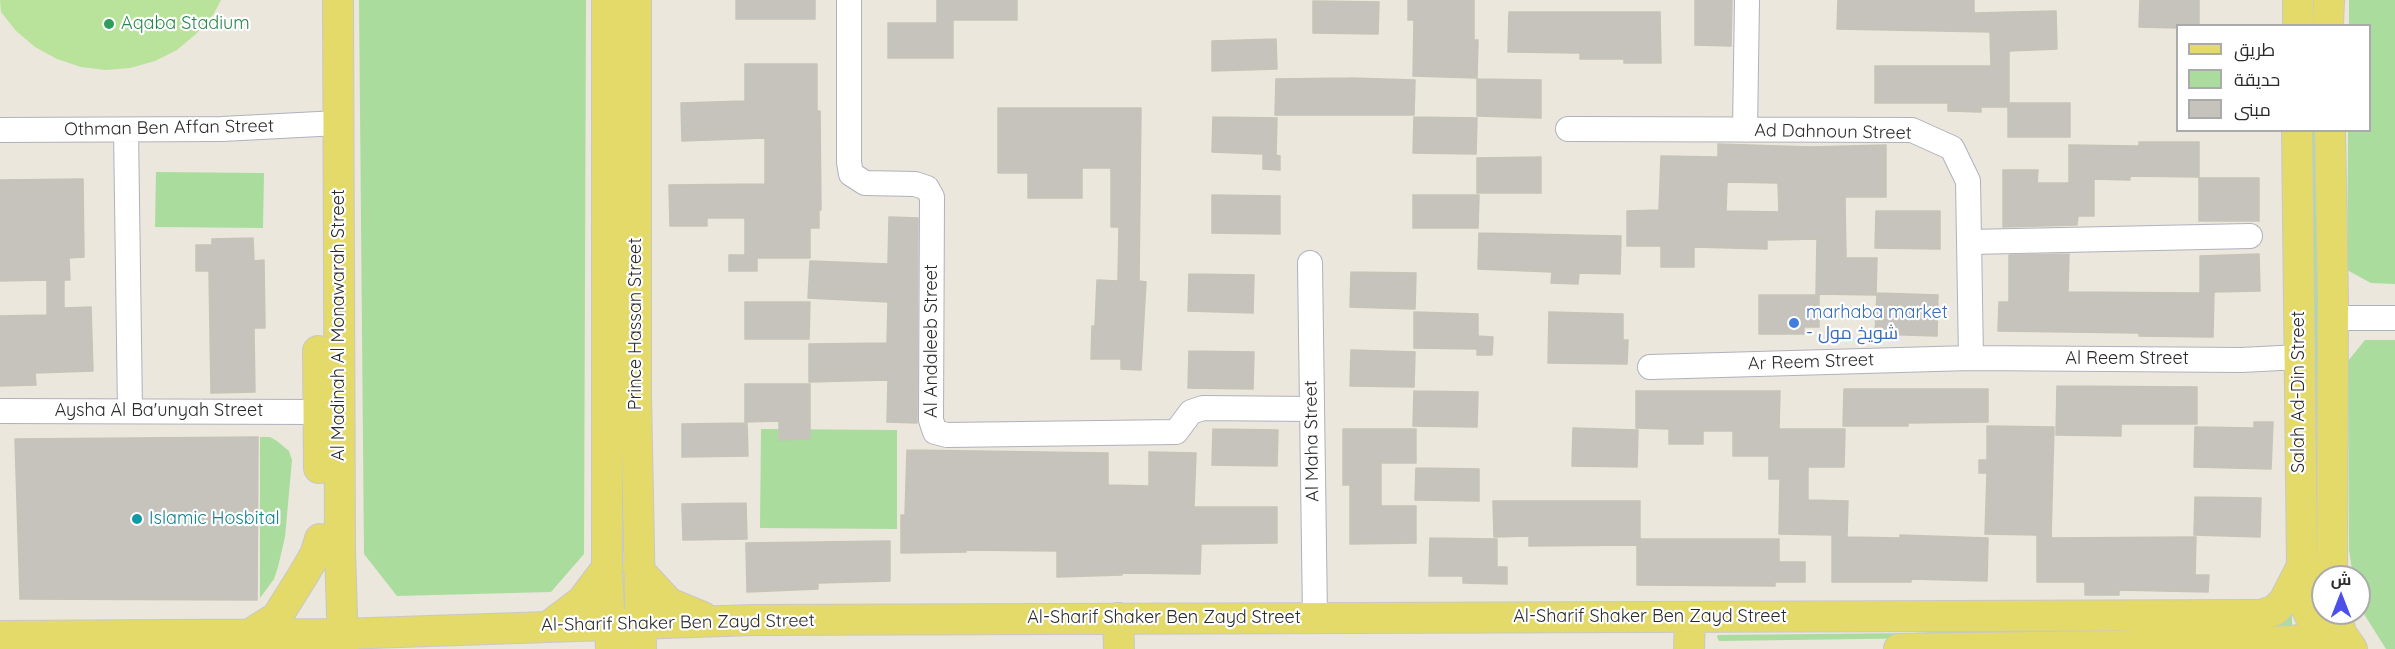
<!DOCTYPE html>
<html>
<head>
<meta charset="utf-8">
<style>
  body { margin:0 }
  #map { position:relative; width:2395px; height:649px; overflow:hidden; background:#ebe7dd; font-family:Quicksand,Cairo,sans-serif }
  canvas { display:block }
  .legend { position:absolute; left:2176px; top:24px; width:195px; height:108px; box-sizing:border-box; background:#fff; border:2px solid #aaa; margin:0; padding:8px 10px; list-style:none; font-size:18px; color:#2a2a2a }
  .legend li { display:flex; align-items:center; gap:12px; height:30px }
  .legend b { width:30px; border:2px solid #aaa }
  .north { position:absolute; left:2311px; top:565px; width:60px; height:60px; box-sizing:border-box; background:#fff; border:2px solid #aaa; border-radius:50%; rotate:0deg; font-size:16px; font-weight:700; line-height:24px; text-align:center; color:#2a2a2a }
  .north::after { content:''; display:block; margin:auto; width:21px; height:27px; background:#4b50ea; clip-path:polygon(50% 0,100% 100%,50% 72%,0 100%) }
</style>
</head>
<body>
<div id="map">
<canvas width="2395" height="649"></canvas>
<ul class="legend">
<li><b style="height:8px;background:#e4da69"></b>طريق</li>
<li><b style="height:16px;background:#aadc9e"></b>حديقة</li>
<li><b style="height:16px;background:#c6c3bc"></b>مبنى</li>
</ul>
<div class="north">ش</div>
</div>
<script>
const context = document.querySelector('canvas').getContext('2d');
context.lineJoin = 'round';
function paint(path, color) {
  context.fillStyle = color;
  context.fill(path, 'evenodd');
}
function shape(rows) {
  const path = new Path2D();
  for (const r of rows) {
    path.moveTo(r[0], r[1]);
    for (let i = 2; i < r.length; i += 2) path.lineTo(r[i], r[i + 1]);
  }
  return path;
}
function stroke(path, color, width, dash) {
  context.strokeStyle = color;
  context.lineWidth = width;
  context.lineCap = dash ? 'butt' : 'round';
  context.setLineDash(dash || []);
  context.stroke(path);
}
function label(font, color, halo, rows, align = 'center') {
  context.font = font + ' Quicksand,Cairo,sans-serif';
  context.lineWidth = 4.5;
  context.setLineDash([]);
  context.textBaseline = 'middle';
  context.strokeStyle = halo;
  context.fillStyle = color;
  for (const [text, x, y, turn = 0] of rows) {
    context.save();
    context.translate(x, y);
    context.rotate((+turn || 0) * Math.PI / 180);
    context.textAlign = isNaN(turn) ? turn : align;
    if (halo) context.strokeText(text, 0, 0);
    context.fillText(text, 0, 0);
    context.restore();
  }
}
paint(shape([
  [359,0,586,0,584,554,551,592,397,596,364,554],
  [2349,0,2395,0,2395,284,2371,283,2347,270,2348,131,2370,130,2370,26,2349,25],
  [2307,131,2318,131,2322,589,2317,591],
  [156,172,264,173,263,228,155,227],
  [2365,340,2395,340,2395,649,2386,649,2359,606,2359,577,2353,577,2349,550,2348,361],
  [761,429,897,430,897,529,760,528],
  [260,437,270,437,277,441,289,451,292,460,285,537,278,567,274,579,260,598],
  [2292,600,2292,628,2287,633,1719,641,1717,637,1718,635,1913,633,2036,627]
]), '#aadc9e');
paint(shape([
  [0,0,221,0,213,15,196,34,177,50,155,61,130,68,106,70,81,67,57,59,35,47,16,31,1,12]
]), '#b9e39b');
const building = shape([
  [736,0,815,0,815,19,736,19,736,0],
  [937,0,1017,0,1017,20,953,20,953,58,888,58,888,23,937,23,937,0],
  [1408,0,1474,0,1474,40,1478,40,1477,78,1413,76,1414,20,1408,20,1408,0],
  [1695,0,1732,0,1731,46,1695,45,1695,0],
  [1838,0,1974,0,1974,13,2056,11,2057,49,2009,51,2009,103,2070,103,2070,137,2008,137,2008,107,1981,107,1981,112,1948,111,1948,103,1875,103,1875,66,1991,66,1990,32,1837,29,1838,0],
  [2140,0,2199,0,2199,26,2178,26,2178,28,2139,27,2140,0],
  [1313,1,1379,2,1378,34,1313,33,1313,1],
  [1509,12,1660,12,1661,63,1624,63,1624,59,1580,59,1580,53,1508,52,1509,12],
  [1276,39,1277,69,1212,71,1212,41,1276,39],
  [745,64,817,64,817,111,820,111,821,210,819,210,819,228,810,228,810,258,757,258,757,271,729,271,729,255,745,255,745,218,707,218,707,226,670,226,669,185,765,184,765,138,682,141,681,103,745,101,745,64],
  [1350,78,1415,80,1414,115,1275,115,1276,79,1350,78],
  [1477,79,1541,80,1541,118,1477,116,1477,79],
  [998,108,1141,108,1139,281,1146,282,1141,370,1121,369,1121,359,1091,359,1092,326,1095,326,1097,280,1118,281,1119,227,1111,227,1111,168,1082,168,1082,198,1028,198,1028,173,998,173,998,108],
  [1213,117,1277,118,1276,155,1280,156,1280,170,1263,169,1263,154,1212,152,1213,117],
  [1414,117,1477,118,1476,154,1413,153,1414,117],
  [2139,142,2199,142,2199,177,2130,176,2130,180,2094,179,2094,216,2078,216,2077,225,2003,227,2003,170,2038,170,2037,183,2069,183,2069,145,2139,146,2139,142],
  [1718,144,1811,147,1886,145,1886,197,1845,197,1846,258,1877,258,1876,295,1816,294,1817,239,1767,240,1767,249,1694,247,1694,267,1661,267,1661,246,1627,246,1627,211,1659,210,1661,156,1718,157,1718,144],
  [1727,182,1778,183,1779,212,1726,211,1727,182],
  [1541,157,1541,193,1477,193,1477,158,1541,157],
  [2199,178,2259,178,2259,221,2199,221,2199,178],
  [83,179,84,257,69,258,70,280,64,280,64,308,91,307,93,371,35,373,36,385,0,386,0,316,47,315,47,280,0,281,0,180,83,179],
  [1212,195,1280,196,1280,234,1212,233,1212,195],
  [1413,195,1479,195,1478,228,1413,228,1413,195],
  [1876,211,1940,211,1940,249,1875,248,1876,211],
  [889,217,918,218,917,423,887,422,888,380,809,382,809,344,887,343,888,302,808,298,810,261,888,264,889,217],
  [1479,233,1621,236,1620,274,1579,273,1578,284,1551,283,1552,272,1478,269,1479,233],
  [253,238,254,261,264,260,265,328,254,328,255,392,211,393,209,271,196,271,196,245,212,245,212,239,253,238],
  [2069,254,2068,292,2200,293,2200,256,2259,254,2260,291,2214,292,2213,337,2139,336,2139,333,1998,331,1999,302,2009,302,2009,255,2069,254],
  [1351,272,1416,273,1415,309,1350,307,1351,272],
  [1189,274,1254,275,1253,313,1188,311,1189,274],
  [1877,293,1938,295,1937,336,1875,334,1877,293],
  [1759,295,1819,295,1819,327,1804,327,1804,334,1759,334,1759,295],
  [745,302,810,302,809,339,745,339,745,302],
  [1414,312,1478,314,1478,336,1493,337,1492,355,1477,355,1477,349,1414,348,1414,312],
  [1549,312,1623,314,1623,340,1628,340,1627,364,1548,363,1549,312],
  [1351,350,1415,352,1414,387,1350,386,1351,350],
  [1189,351,1254,352,1253,389,1188,388,1189,351],
  [745,384,810,384,810,439,779,440,779,421,745,422,745,384],
  [2057,386,2197,387,2197,424,2121,424,2121,436,2056,435,2057,386],
  [1844,389,1988,389,1988,422,1908,423,1908,426,1843,426,1844,389],
  [1414,391,1478,392,1477,427,1413,426,1414,391],
  [1636,391,1780,391,1779,429,1845,429,1844,467,1808,467,1808,500,1848,501,1847,537,1900,538,1900,535,1988,538,1987,581,1911,579,1911,582,1832,582,1832,535,1779,534,1780,479,1769,479,1769,456,1733,456,1733,431,1703,431,1703,444,1669,444,1669,429,1636,428,1636,391],
  [2254,422,2273,422,2271,469,2194,467,2195,427,2254,428,2254,422],
  [747,423,748,456,682,457,682,424,747,423],
  [1987,426,2054,427,2051,538,2196,537,2195,575,2209,575,2208,592,2119,590,2119,595,2085,595,2085,582,2037,582,2037,535,1985,534,1987,473,1979,473,1979,460,1987,460,1987,426],
  [1573,428,1638,430,1637,467,1572,466,1573,428],
  [1213,429,1278,430,1277,466,1212,465,1213,429],
  [1343,429,1416,429,1416,463,1381,463,1381,506,1416,506,1416,543,1350,544,1350,485,1343,485,1343,429],
  [258,437,257,600,20,599,15,439,258,437],
  [907,450,1108,453,1108,485,1149,486,1149,452,1196,453,1194,507,1277,507,1277,543,1201,544,1200,574,1122,573,1122,575,1057,577,1057,551,966,550,966,552,901,553,901,515,905,515,907,450],
  [1416,468,1479,469,1479,501,1415,500,1416,468],
  [2195,497,2261,498,2260,537,2194,535,2195,497],
  [1493,501,1640,501,1640,539,1779,539,1779,562,1805,562,1805,582,1775,582,1775,586,1637,585,1637,545,1529,546,1529,536,1494,537,1493,501],
  [746,503,747,539,683,540,682,504,746,503],
  [1430,538,1497,539,1497,567,1507,567,1507,584,1463,583,1463,576,1429,576,1430,538],
  [890,541,890,581,818,583,818,589,747,592,746,543,890,541]
]);
paint(building, '#c6c3bc');
stroke(building, '#c6c3b7', 1.5);
const minor = shape([
  [849,0,849,162,851,174,865,183,915,184,927,188,932,197,931,420,935,432,947,435,1176,432,1191,412,1203,408,1311,409],
  [1568,129,1912,130,1952,148,1968,181,1971,358],
  [0,130,222,129,338,123],
  [126,130,130,411],
  [1745,130,1747,0],
  [1969,242,2250,236],
  [1310,263,1315,618],
  [2333,318,2395,318],
  [1650,367,1971,358,2241,360,2300,357],
  [0,411,318,412]
]);
const major = shape([
  [338,0,340,549,343,649],
  [607,0,607,568,611,649],
  [636,0,636,395,641,649],
  [2298,26,2298,0],
  [2328,26,2329,0],
  [2297,130,2302,566,2307,609,2324,649],
  [2330,130,2333,301,2332,577],
  [318,351,319,468],
  [638,567,643,575,669,603,703,617],
  [2336,613,2341,633,2352,649],
  [1118,618,1119,649],
  [549,626,582,601,607,568],
  [250,634,277,617,302,577,315,555,320,539],
  [0,636,342,634,753,620,2252,615,2261,615,2275,610,2284,601,2302,566],
  [1689,649,1690,617],
  [1899,649,2184,645,2291,641,2318,637,2326,620]
]);
stroke(minor, '#b0b1bc', 26);
stroke(major, '#c8c8c8', 32);
stroke(minor, '#fff', 24);
stroke(major, '#e4da69', 30);
for (const [x, y, r, color] of [
  [109,24,6,"#2e9e5b"],
  [1794,323,6,"#3f7fe0"],
  [137,519,6,"#0f9aa8"]
]) {
  const dot = new Path2D();
  dot.arc(x, y, r, 0, 2 * Math.PI);
  context.fillStyle = color;
  context.fill(dot);
  stroke(dot, '#fff', 2);
}
label('18px', '#27864d', '#fff', [
  ["Aqaba Stadium",121,24]
], 'left');
label('18px', '#2a2a2a', '#fff', [
  ["Othman Ben Affan Street",169,128,-1],
  ["Ad Dahnoun Street",1833,132,1],
  ["Prince Hassan Street",636,324,-90],
  ["Al Madinah Al Monawarah Street",339,325,-90],
  ["Al Andaleeb Street",932,341,-90],
  ["Al Reem Street",2127,359],
  ["Ar Reem Street",1811,362,-2],
  ["Salah Ad-Din Street",2299,392,-90],
  ["Aysha Al Ba'unyah Street",159,411],
  ["Al Maha Street",1312,441,-91],
  ["Al-Sharif Shaker Ben Zayd Street",1650,617],
  ["Al-Sharif Shaker Ben Zayd Street",1164,618],
  ["Al-Sharif Shaker Ben Zayd Street",678,623,-1]
]);
label('18px', '#366cbe', '#fff', [
  ["marhaba market",1806,313],
  ["- شويخ مول",1806,334]
], 'left');
label('18px', '#0d838f', '#fff', [
  ["Islamic Hosbital",149,519]
], 'left');
</script>
</body>
</html>
